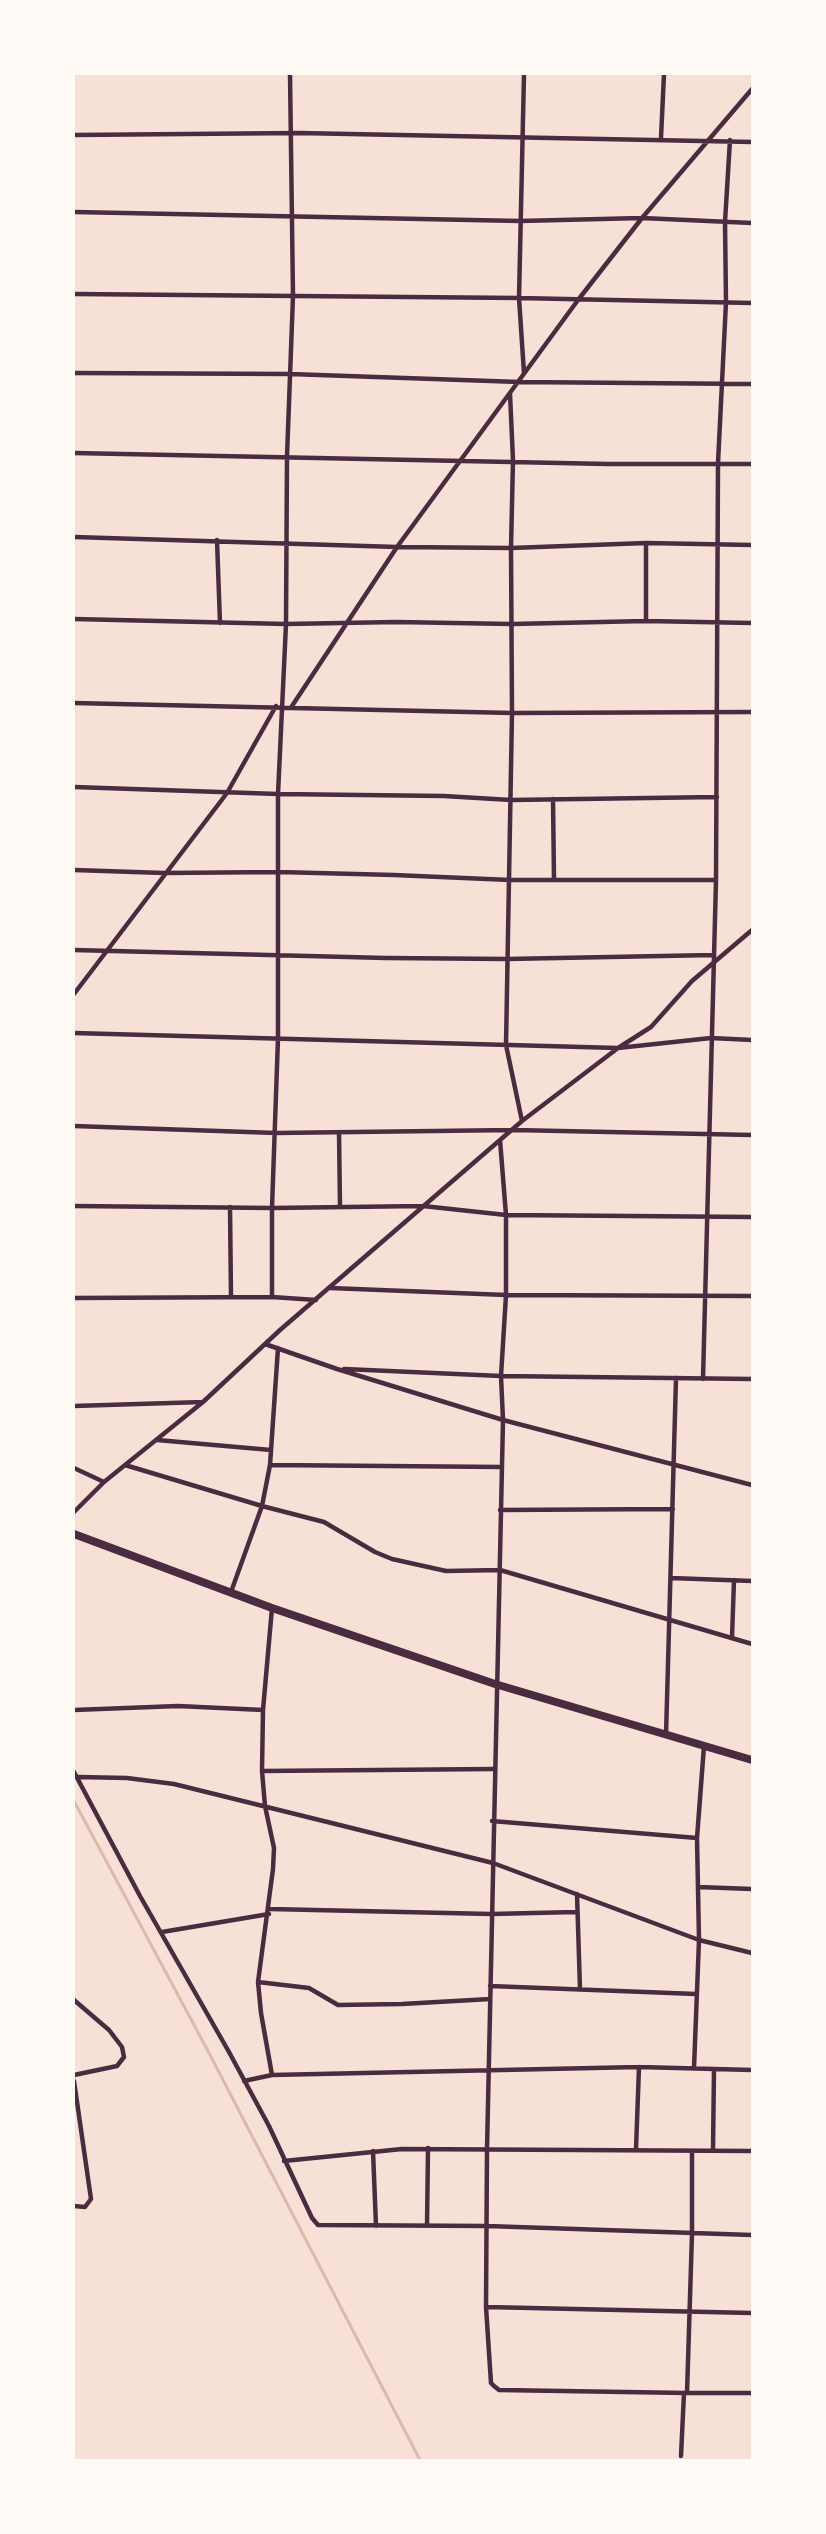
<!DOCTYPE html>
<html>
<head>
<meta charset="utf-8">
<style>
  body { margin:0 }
  #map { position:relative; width:826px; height:2534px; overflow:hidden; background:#f7e1d7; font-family:Literata,serif }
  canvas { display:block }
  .frame { position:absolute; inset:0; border:75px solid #fffaf5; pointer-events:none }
</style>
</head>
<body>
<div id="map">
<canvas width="826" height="2534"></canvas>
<div class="frame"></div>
</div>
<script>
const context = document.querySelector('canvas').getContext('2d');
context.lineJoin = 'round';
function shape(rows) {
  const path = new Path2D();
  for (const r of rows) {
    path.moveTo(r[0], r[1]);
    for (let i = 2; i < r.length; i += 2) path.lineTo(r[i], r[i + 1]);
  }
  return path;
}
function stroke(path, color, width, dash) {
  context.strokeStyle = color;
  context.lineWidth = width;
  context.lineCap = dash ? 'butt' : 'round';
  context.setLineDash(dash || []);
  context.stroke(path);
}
stroke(shape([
  [74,1801,208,2051,420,2460]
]), '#dcb8b0', 3);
stroke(shape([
  [524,74,519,298,524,373],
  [74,135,299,133,752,142],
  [661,138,664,74],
  [74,212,520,221,642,218,752,223],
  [74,294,519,298,752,303],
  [74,373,290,374,519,382,752,384],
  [510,394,513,460,511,548,512,713,506,1045,522,1121],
  [74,453,608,464,752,464],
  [74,537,397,547,511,548,646,543,752,545],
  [217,540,220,623],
  [646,543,646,621],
  [74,619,286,624,396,622,512,624,646,621,752,623],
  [74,703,512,713,752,712],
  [292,706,397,547,578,300,642,218,752,89],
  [74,787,278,794,444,796,511,800,717,797],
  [553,799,554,880],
  [74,870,164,873,279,872,394,875,510,880,716,880],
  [74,950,386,958,507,959,713,955],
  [74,994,227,793,276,706],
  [74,1033,618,1048,711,1038,752,1040],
  [74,1126,276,1133,513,1130,752,1135],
  [339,1132,340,1207],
  [500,1140,506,1215,506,1295,501,1376,503,1420,487,2149,486,2307,491,2383,494,2386,499,2390,687,2393,692,2234,692,2151],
  [74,1206,272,1208,423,1206,506,1215,752,1217],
  [230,1207,231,1297],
  [330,1288,506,1295,752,1296],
  [272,1297,272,1208,278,1038,278,794,286,624,287,456,293,296,290,74],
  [74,1298,272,1297,316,1300],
  [265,1344,337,1369,503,1420,752,1485],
  [344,1369,501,1376,752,1379],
  [703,1379,716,880,718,463,726,302,725,222,730,140],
  [74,1406,203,1402],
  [157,1440,271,1450],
  [125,1465,262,1506,324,1522,375,1552,392,1559,446,1571,500,1570,752,1644],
  [270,1465,502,1467],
  [74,1468,104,1482],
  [500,1510,673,1509],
  [74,1512,104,1482,203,1402,280,1330,522,1121,618,1048,651,1027,692,981,752,930],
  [671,1578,752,1581],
  [231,1592,262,1506,270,1465,278,1348],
  [732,1638,734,1580],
  [74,1710,178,1706,263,1710],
  [666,1735,676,1378],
  [262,1771,493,1769],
  [74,1772,140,1896,229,2052,269,2126,312,2218,318,2225,487,2226,752,2235],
  [78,1777,127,1778,174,1784,493,1863,699,1940,752,1953],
  [492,1821,697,1838],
  [698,1887,752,1889],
  [577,1894,580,1989],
  [270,1909,491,1914,576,1912],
  [162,1932,269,1914],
  [258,1982,309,1988,338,2005,402,2004,490,1999],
  [490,1986,696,1994],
  [74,2000,109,2030,122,2047,124,2057,117,2066,74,2075],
  [694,2068,699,1940,697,1838,704,1746],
  [272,2075,261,2013,258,1982,273,1869,274,1848,265,1806,262,1771,263,1710,272,1608],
  [74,2081,91,2199,85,2207,74,2206],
  [244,2081,272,2075,639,2067,752,2070],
  [636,2149,639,2067],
  [713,2150,714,2069],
  [373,2151,376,2226],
  [284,2161,402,2149,752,2151],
  [427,2226,428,2148],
  [486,2307,752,2313],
  [687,2393,752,2393],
  [681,2456,684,2393]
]), '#4a2c40', 4.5);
stroke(shape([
  [74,1534,272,1608,495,1684,752,1760]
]), '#4a2c40', 8);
</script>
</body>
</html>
